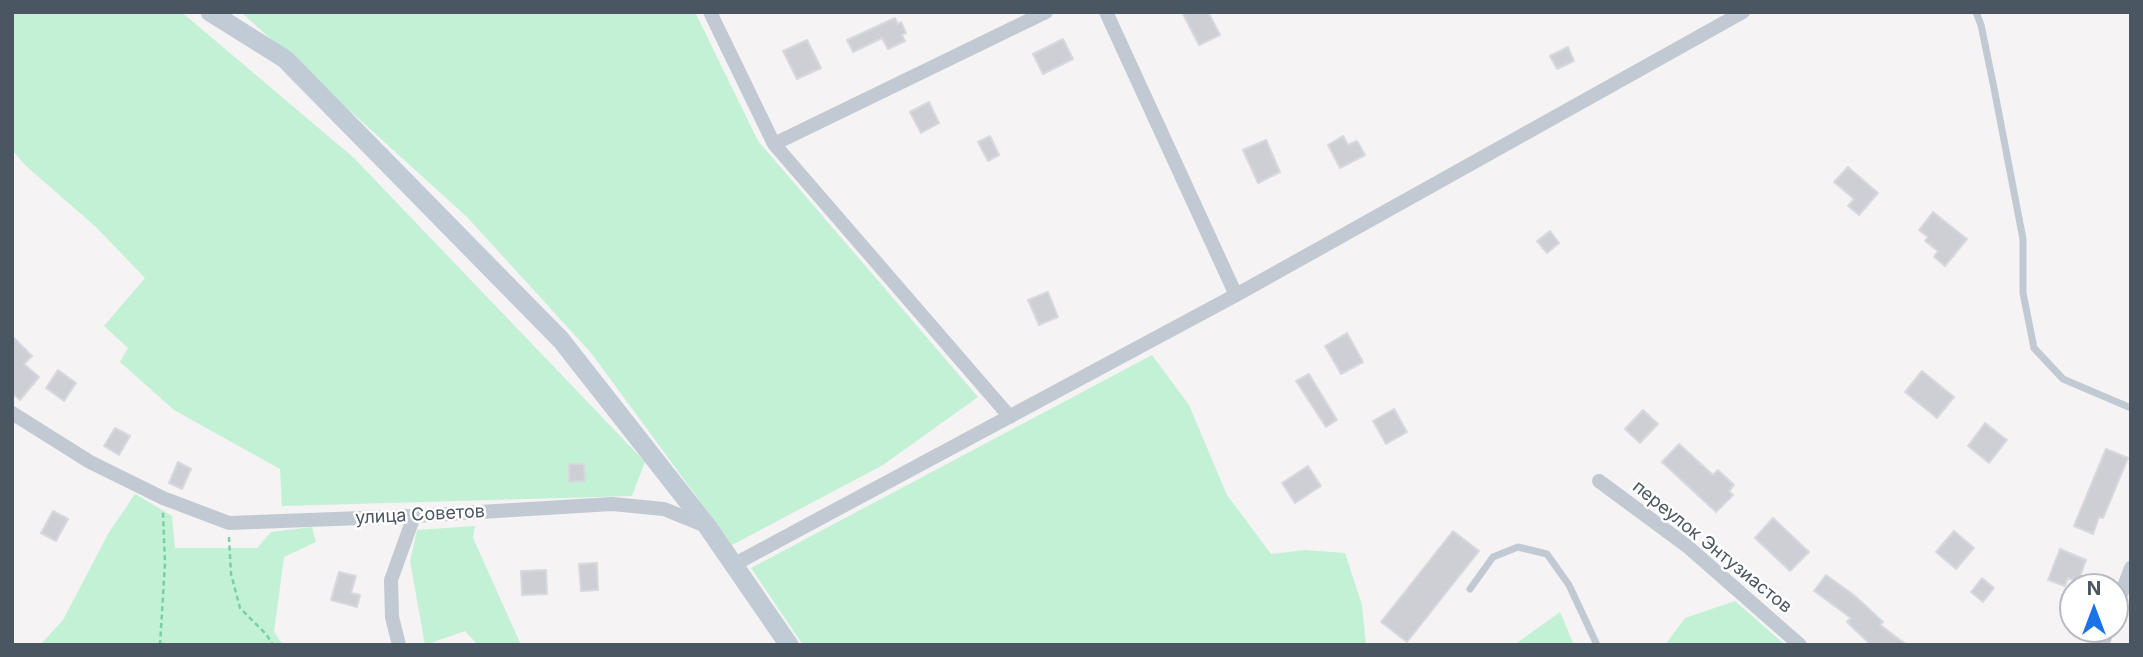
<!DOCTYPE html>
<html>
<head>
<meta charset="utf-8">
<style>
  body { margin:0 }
  #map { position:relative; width:2143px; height:657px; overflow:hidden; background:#f5f3f3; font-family:Inter,sans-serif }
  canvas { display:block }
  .frame { position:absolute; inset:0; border:14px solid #4a5661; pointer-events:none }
  .north { position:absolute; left:2059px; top:573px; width:70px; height:70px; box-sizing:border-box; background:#fff; border:2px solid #b7bbc0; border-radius:50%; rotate:0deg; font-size:19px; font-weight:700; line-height:28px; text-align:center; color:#4a5661 }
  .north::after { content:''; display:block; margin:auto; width:24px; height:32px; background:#1a73e8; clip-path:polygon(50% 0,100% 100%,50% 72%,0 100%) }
</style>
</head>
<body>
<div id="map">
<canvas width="2143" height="657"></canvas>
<div class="frame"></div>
<div class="north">N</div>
</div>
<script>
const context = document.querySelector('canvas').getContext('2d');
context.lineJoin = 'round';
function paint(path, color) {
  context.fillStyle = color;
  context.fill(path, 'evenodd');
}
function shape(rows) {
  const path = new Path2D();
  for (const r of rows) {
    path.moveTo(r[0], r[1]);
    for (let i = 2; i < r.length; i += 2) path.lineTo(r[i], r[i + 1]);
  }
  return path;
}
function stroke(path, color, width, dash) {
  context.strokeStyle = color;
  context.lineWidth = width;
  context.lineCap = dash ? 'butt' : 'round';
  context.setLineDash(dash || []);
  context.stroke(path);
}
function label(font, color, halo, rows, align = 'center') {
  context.font = font + ' Inter,sans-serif';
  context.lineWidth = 5;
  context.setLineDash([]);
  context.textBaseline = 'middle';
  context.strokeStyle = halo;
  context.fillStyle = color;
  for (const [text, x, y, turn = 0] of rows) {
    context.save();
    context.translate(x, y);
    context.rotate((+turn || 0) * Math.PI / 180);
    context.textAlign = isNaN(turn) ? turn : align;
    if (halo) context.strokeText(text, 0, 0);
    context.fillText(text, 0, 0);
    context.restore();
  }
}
paint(shape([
  [12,12,180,12,185,15,354,158,645,462,632,496,282,506,280,469,174,410,120,362,128,348,104,326,145,278,96,227,26,166,12,150],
  [241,12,695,12,758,141,978,397,883,465,732,545,592,354,467,217],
  [1152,355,1189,405,1227,495,1271,554,1305,550,1345,553,1362,605,1366,645,803,645,751,568],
  [135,494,172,516,175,548,257,548,271,532,312,527,316,542,284,557,274,632,283,645,40,645,63,620,108,534],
  [475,526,473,538,521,645,478,645,465,631,425,645,410,561,417,530],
  [1735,601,1785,645,1665,645,1685,618],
  [1560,612,1574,645,1514,645]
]), '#c3f1d5');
const building = shape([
  [1182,12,1208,12,1220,35,1199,45,1182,12],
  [895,18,898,24,901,22,906,33,902,35,905,41,888,49,882,38,853,52,847,40,895,18],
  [1063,39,1073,59,1043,74,1033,54,1063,39],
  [807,40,821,68,797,79,783,51,807,40],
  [1568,47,1574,61,1557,69,1550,56,1568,47],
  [929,102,939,123,921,133,910,112,929,102],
  [990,136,999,155,988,161,978,142,990,136],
  [1343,136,1348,145,1357,141,1365,155,1340,168,1328,145,1343,136],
  [1266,140,1280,172,1258,183,1243,150,1266,140],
  [1848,167,1878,193,1859,215,1848,206,1854,199,1834,182,1848,167],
  [1933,212,1967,239,1945,266,1934,257,1938,251,1925,241,1928,237,1919,230,1933,212],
  [1550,231,1559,243,1547,253,1537,241,1550,231],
  [1048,292,1058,317,1039,325,1028,300,1048,292],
  [1347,333,1363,362,1341,374,1325,346,1347,333],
  [12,336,32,356,24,364,39,377,20,400,12,393,12,336],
  [58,370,76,383,64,401,46,388,58,370],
  [1922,371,1954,397,1937,418,1905,392,1922,371],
  [1309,374,1337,420,1326,427,1296,381,1309,374],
  [1394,409,1407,432,1386,444,1373,421,1394,409],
  [1643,410,1658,424,1640,443,1625,429,1643,410],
  [1985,423,2007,440,1989,463,1968,446,1985,423],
  [115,428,130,436,119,455,104,446,115,428],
  [1679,444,1713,475,1718,470,1734,485,1729,491,1733,495,1716,512,1662,462,1679,444],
  [2106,449,2128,458,2103,518,2099,517,2093,534,2074,526,2106,449],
  [178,462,191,469,182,489,169,483,178,462],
  [569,464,584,464,585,481,569,482,569,464],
  [1308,466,1321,486,1295,503,1282,483,1308,466],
  [53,511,68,519,56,541,41,533,53,511],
  [1773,518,1809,552,1790,571,1755,538,1773,518],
  [1453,531,1479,551,1407,642,1381,622,1453,531],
  [1954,531,1974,548,1956,569,1936,552,1954,531],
  [2060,549,2086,560,2078,582,2068,578,2065,586,2048,580,2060,549],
  [597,563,598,590,581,591,579,564,597,563],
  [546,570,547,594,522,595,521,571,546,570],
  [339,572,356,576,351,593,360,595,357,607,331,600,339,572],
  [1826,575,1855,596,1883,622,1880,625,1907,645,1871,645,1847,622,1851,618,1814,591,1826,575],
  [1982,578,1994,588,1983,602,1971,592,1982,578]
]);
paint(building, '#cdcfd5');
stroke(building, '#d7d9de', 2);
stroke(shape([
  [229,537,231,574,240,608,266,634,273,645],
  [160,645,165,563,163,512]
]), '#7ad0a6', 2.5, [5, 3.5]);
stroke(shape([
  [1976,12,1981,25,1994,88,2023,239,2023,293,2034,348,2063,379,2131,408],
  [1470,589,1493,557,1518,547,1547,554,1569,585,1597,645]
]), '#c1cad2', 7);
stroke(shape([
  [710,12,774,144,1010,417],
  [1106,12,1236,295],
  [774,144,1046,12],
  [12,413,90,462,163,498,229,523,414,516,612,504,664,509,706,526],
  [1599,481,1687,546,1800,645],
  [733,565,1236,295,1743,12],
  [2115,610,2131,568],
  [399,645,392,617,391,580,414,516],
  [2102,645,2108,629]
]), '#c1cad2', 14);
stroke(shape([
  [210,12,285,59,561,340,707,526,789,645]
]), '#c1cbd6', 19);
label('18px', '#4a5661', '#fff', [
  ["улица Советов",420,515,-3],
  ["переулок Энтузиастов",1712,547,39]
]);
</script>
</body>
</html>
